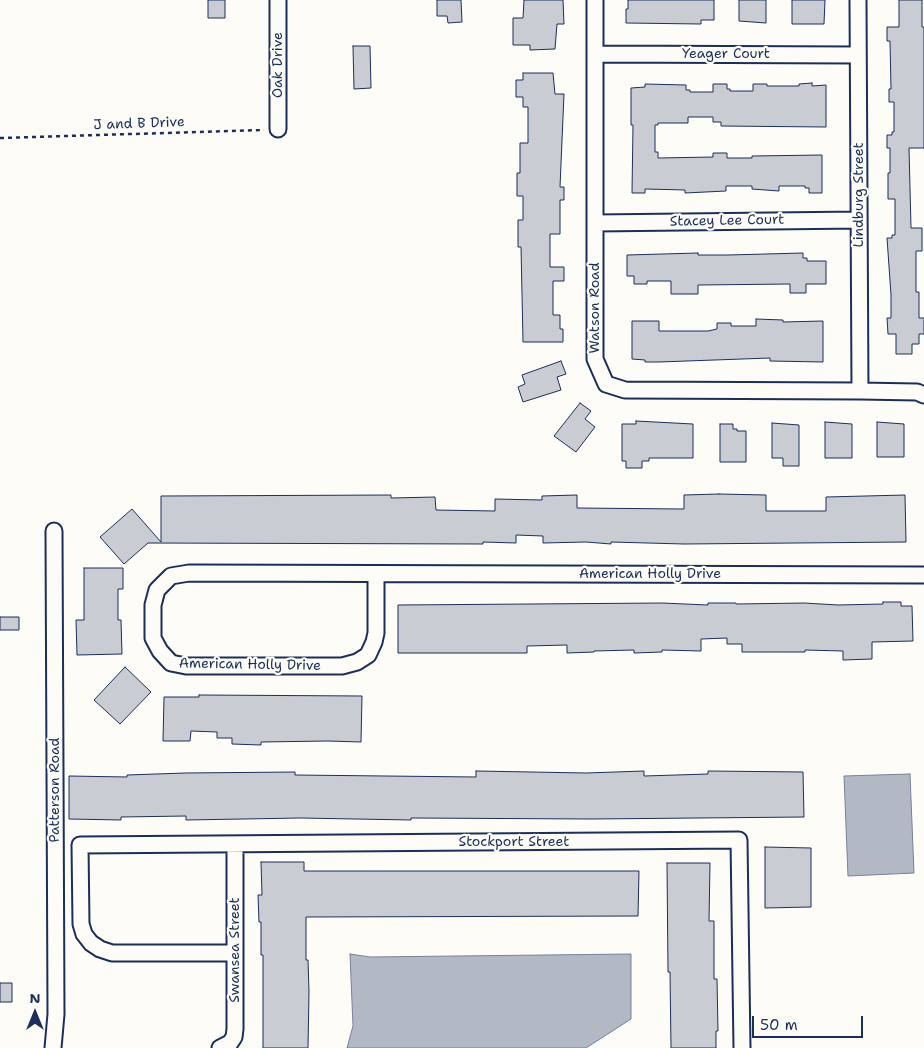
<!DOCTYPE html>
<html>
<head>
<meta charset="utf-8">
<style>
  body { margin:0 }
  #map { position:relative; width:924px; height:1048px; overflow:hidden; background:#fdfcf7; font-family:"Shantell Sans",sans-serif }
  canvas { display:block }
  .north { position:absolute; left:10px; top:988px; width:50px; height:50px; -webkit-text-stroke:4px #fdfcf7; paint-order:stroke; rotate:0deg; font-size:14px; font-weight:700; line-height:20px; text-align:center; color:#1b2f5e }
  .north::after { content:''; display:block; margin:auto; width:18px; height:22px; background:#1b2f5e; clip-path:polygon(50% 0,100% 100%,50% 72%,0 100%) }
  .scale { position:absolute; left:752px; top:1016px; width:111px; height:22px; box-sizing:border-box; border:2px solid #1b2f5e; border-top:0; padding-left:6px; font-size:15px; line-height:18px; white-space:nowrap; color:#1b2f5e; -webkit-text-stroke:4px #fdfcf7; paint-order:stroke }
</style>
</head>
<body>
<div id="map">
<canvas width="924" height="1048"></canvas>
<div class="north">N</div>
<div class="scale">50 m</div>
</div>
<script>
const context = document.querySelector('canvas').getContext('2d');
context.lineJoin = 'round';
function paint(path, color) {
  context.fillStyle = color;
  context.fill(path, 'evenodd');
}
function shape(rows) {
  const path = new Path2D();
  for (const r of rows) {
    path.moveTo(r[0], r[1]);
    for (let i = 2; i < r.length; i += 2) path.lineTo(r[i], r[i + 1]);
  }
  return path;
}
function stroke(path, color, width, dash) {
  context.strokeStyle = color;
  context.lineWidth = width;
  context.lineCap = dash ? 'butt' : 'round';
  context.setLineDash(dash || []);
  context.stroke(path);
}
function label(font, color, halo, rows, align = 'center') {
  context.font = font + ' "Shantell Sans",sans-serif';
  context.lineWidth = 4.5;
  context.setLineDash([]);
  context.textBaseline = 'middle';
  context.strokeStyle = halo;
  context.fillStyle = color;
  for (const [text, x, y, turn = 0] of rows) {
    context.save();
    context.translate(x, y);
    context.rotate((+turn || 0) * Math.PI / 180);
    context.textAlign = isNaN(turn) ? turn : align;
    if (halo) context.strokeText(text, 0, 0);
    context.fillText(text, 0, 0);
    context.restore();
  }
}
const water = shape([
  [910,774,914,873,848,876,844,776,910,774],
  [350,954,370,957,631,954,631,1019,586,1048,347,1048,353,1026,350,954]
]);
paint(water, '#b3b8c5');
stroke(water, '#76819c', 1);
const building = shape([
  [208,0,225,0,225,18,208,18,208,0],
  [437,0,461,0,462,22,448,23,447,16,437,16,437,0],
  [524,0,563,0,564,24,557,24,555,49,530,50,530,45,513,45,513,18,523,18,524,0],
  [628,0,714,0,714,20,701,20,701,24,626,23,626,9,628,9,628,0],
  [739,0,766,0,766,23,739,21,739,0],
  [792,0,825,0,824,24,792,24,792,0],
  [899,0,922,0,922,27,924,27,924,148,909,148,911,228,922,228,922,251,916,251,916,292,919,292,919,318,924,318,924,334,919,334,919,344,912,344,912,354,896,354,896,334,888,334,887,318,891,318,891,295,887,238,892,238,892,235,895,235,895,199,888,199,888,173,890,173,890,148,887,148,887,135,892,135,892,132,894,132,894,102,889,102,889,89,891,89,890,41,887,41,887,27,899,27,899,0],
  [353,46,370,46,371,88,354,89,353,46],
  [523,73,553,73,555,94,564,94,560,187,564,187,564,200,560,200,560,234,550,234,550,267,564,267,564,281,553,281,553,315,560,315,560,329,563,329,563,342,523,342,521,247,518,247,518,220,523,220,523,196,517,196,517,173,520,173,520,143,528,143,528,107,523,107,523,97,516,97,516,80,523,80,523,73],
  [812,83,812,86,826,85,826,127,721,126,721,122,713,122,713,117,688,117,688,123,658,123,658,125,655,125,655,152,658,152,658,158,713,157,713,153,727,153,727,158,752,158,752,156,822,155,822,193,809,193,809,188,805,188,805,186,779,186,779,191,752,189,752,186,726,186,726,191,685,193,685,190,645,189,645,193,632,193,633,125,631,125,631,88,645,87,645,84,686,85,686,90,690,90,690,92,713,92,713,84,727,84,727,89,730,89,730,91,753,91,753,84,767,84,767,86,799,86,799,84,812,83],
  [698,253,698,255,728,255,803,253,803,258,807,258,807,261,826,261,826,284,806,284,806,293,790,293,790,284,698,285,698,294,671,294,671,281,647,281,647,284,634,284,634,276,627,276,627,255,698,253],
  [756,319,783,320,783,322,823,321,823,362,770,361,770,358,659,362,645,362,645,360,632,359,632,321,659,321,659,331,708,331,717,329,717,323,731,323,731,326,756,326,756,319],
  [561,361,566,374,557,377,561,390,523,402,518,387,525,384,522,375,561,361],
  [580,403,591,411,585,419,595,427,576,452,554,436,580,403],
  [636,421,693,424,693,458,649,458,649,461,642,461,642,468,626,468,626,461,622,461,622,424,636,424,636,421],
  [825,422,852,424,852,458,825,458,825,422],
  [877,422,904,424,904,457,877,457,877,422],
  [772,423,799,425,799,466,783,466,783,458,772,458,772,423],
  [720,424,733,424,733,429,737,429,737,431,746,431,746,462,720,462,720,424],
  [719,494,766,495,766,511,826,511,826,497,905,495,906,542,684,544,611,542,611,544,586,542,543,543,543,536,516,535,516,543,483,542,483,544,148,543,124,564,100,537,132,509,161,542,161,496,391,495,391,498,435,497,436,510,495,511,495,499,542,500,542,496,577,495,577,508,684,509,684,495,719,494],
  [84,568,123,568,123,589,118,589,118,620,121,620,122,654,77,655,76,620,84,620,84,568],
  [883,602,901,602,901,606,912,606,913,641,872,642,872,659,843,660,843,651,805,650,805,652,742,652,742,644,727,644,727,638,701,639,701,651,662,650,662,652,634,653,634,650,594,651,594,652,567,653,567,645,527,646,527,653,398,653,398,605,662,603,708,605,708,603,736,603,736,604,804,603,838,605,883,604,883,602],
  [0,617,19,617,19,630,0,630,0,617],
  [125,667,151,692,120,724,94,700,125,667],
  [199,695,362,696,361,742,328,741,261,742,261,745,232,744,232,738,217,738,217,732,191,731,190,741,163,741,164,697,199,697,199,695],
  [476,771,586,773,644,771,644,776,708,774,708,771,803,772,804,817,592,819,411,818,411,820,300,818,186,820,186,816,121,817,121,820,69,819,69,776,127,777,127,775,185,773,295,772,295,775,476,777,476,771],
  [765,847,811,848,811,907,765,908,765,847],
  [261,862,304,862,304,871,639,871,638,916,306,917,306,960,308,960,309,992,308,1048,263,1048,263,955,261,955,261,922,259,922,258,895,262,895,261,862],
  [667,863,710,863,709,921,714,921,714,979,717,979,718,1031,716,1031,716,1048,671,1048,670,972,668,972,667,863],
  [0,983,12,983,12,1002,0,1002,0,983]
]);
paint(building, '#c9ccd3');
stroke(building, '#1b2f5e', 1);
const minor = shape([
  [278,0,278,129],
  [595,0,595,359,606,384,625,390,860,391,917,392,924,395],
  [858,0,860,391],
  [595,54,858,55],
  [595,223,859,220],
  [376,574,376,633,374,642,368,655,357,662,342,666,186,666,171,663,160,651,153,638,153,605,157,590,171,576,189,573,924,575],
  [235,953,112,953,100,949,91,943,84,934,81,924,80,845,739,840,742,1048],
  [53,1048,56,1014,54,531],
  [220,1048,230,1043,234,1037,235,1029,235,844]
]);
stroke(minor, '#1b2f5e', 19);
stroke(shape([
  [0,138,264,130]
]), '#1b2f5e', 2.5, [4, 4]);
stroke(minor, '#fdfcf7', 15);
label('14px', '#1b2f5e', '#fdfcf7', [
  ["Yeager Court",726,54],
  ["Oak Drive",278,65,-90],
  ["J and B Drive",139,124,-2],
  ["Lindburg Street",859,195,-90],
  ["Stacey Lee Court",727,221,-1],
  ["Watson Road",595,308,-90],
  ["American Holly Drive",650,574],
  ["American Holly Drive",250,665,1],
  ["Patterson Road",55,790,-90],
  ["Stockport Street",514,842],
  ["Swansea Street",235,950,-90]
]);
</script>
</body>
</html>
